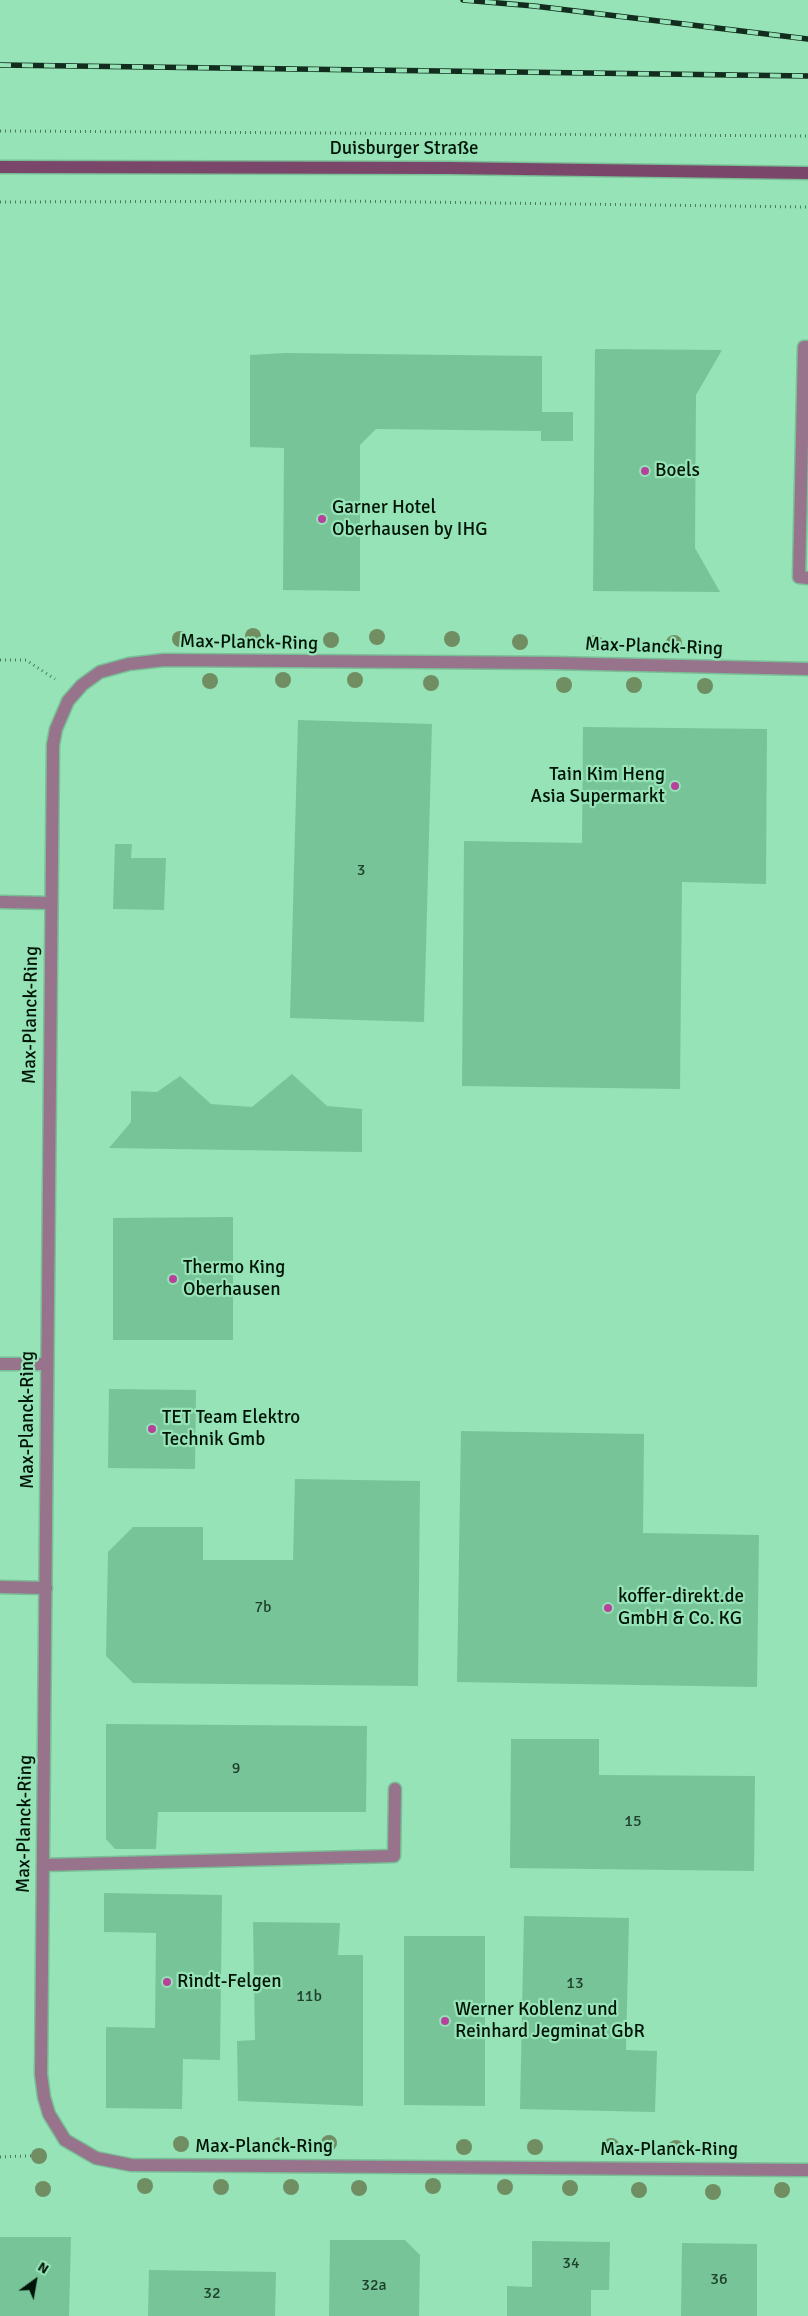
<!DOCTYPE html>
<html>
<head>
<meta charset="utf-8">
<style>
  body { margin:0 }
  #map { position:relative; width:808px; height:2316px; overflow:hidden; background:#95e3b6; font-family:Signika,sans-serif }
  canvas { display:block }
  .north { position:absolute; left:10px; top:2256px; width:50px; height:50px; -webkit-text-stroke:4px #95e3b6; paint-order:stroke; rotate:32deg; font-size:14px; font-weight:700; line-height:20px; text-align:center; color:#001408 }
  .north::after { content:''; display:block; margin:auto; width:18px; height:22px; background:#001408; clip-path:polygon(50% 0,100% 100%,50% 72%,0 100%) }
</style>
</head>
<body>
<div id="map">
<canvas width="808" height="2316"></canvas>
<div class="north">N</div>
</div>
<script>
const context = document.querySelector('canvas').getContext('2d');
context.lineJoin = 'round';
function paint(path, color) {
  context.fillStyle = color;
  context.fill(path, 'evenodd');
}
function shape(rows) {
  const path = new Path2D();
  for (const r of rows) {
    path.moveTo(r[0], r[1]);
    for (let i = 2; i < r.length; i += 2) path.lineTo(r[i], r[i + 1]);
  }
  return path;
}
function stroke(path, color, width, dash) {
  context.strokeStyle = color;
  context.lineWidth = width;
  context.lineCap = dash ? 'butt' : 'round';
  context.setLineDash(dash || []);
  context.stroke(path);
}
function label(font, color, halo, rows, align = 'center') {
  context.font = font + ' Signika,sans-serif';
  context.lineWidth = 4.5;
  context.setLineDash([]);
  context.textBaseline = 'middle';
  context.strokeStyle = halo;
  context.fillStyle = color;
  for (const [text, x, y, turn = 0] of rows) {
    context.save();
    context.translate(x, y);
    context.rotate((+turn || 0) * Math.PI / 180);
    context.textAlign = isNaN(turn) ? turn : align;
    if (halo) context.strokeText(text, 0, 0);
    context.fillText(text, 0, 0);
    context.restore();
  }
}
paint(shape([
  [595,349,722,350,696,395,695,548,720,592,593,591],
  [285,353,542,356,542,412,573,412,573,441,541,441,541,431,376,429,360,445,360,591,283,590,284,448,250,447,250,355],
  [298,720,432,724,424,1022,290,1018],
  [583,727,767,729,766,884,682,882,680,1089,462,1086,464,841,582,843],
  [115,844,132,844,131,858,166,858,164,910,113,909],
  [292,1074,327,1106,362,1109,362,1152,109,1148,131,1122,131,1091,157,1092,180,1076,211,1104,252,1107],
  [233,1217,233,1340,113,1340,113,1218],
  [109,1389,196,1390,195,1469,108,1468],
  [461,1431,644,1434,643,1533,759,1535,757,1687,457,1682],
  [295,1479,420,1481,418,1686,133,1683,106,1656,108,1552,133,1527,203,1527,203,1560,293,1560],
  [106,1724,367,1726,366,1812,158,1812,156,1849,115,1849,106,1839],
  [511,1739,599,1739,599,1775,755,1776,754,1871,510,1868],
  [104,1893,222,1895,220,2060,183,2059,182,2109,106,2108,106,2027,155,2028,156,1933,104,1932],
  [524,1916,629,1918,626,2050,657,2051,655,2112,520,2109],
  [253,1922,340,1923,338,1955,363,1955,363,2106,238,2101,237,2041,255,2040],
  [404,1936,485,1936,485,2106,404,2105],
  [0,2237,71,2237,69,2316,0,2316],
  [330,2240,405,2240,420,2255,419,2316,329,2316],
  [532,2241,610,2242,609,2290,591,2290,591,2316,507,2316,507,2286,532,2287],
  [682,2243,757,2244,757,2316,681,2316],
  [149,2270,276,2272,275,2316,148,2316]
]), '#77c498');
const service = shape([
  [808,347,804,347,799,577,808,578],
  [0,902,51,903],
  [0,1364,47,1364],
  [0,1587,46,1588],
  [43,1865,394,1856,395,1789]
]);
const minor = shape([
  [808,669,553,663,164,660,129,664,100,672,82,685,68,701,56,729,53,745,41,2074,44,2097,49,2114,65,2140,96,2158,131,2165,808,2170]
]);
const secondary = shape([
  [0,167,449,168,808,173]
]);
stroke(service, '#7abe97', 15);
stroke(minor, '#7abe97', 15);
stroke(secondary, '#7abe97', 15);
stroke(shape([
  [0,131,808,136],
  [0,202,340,201,808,207],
  [0,660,26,660,55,679],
  [0,2157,48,2155]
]), '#4a7a5e', 3, [1, 4]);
stroke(service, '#97738c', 12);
stroke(minor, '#97738c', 12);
stroke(secondary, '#7a476b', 12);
const rail = shape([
  [463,0,534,6,808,39],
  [0,65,808,76]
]);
stroke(rail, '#122c1d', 5.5);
stroke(rail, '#95e3b6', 4, [11]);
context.fillStyle = '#708e62';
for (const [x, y] of [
  [253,636],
  [377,637],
  [180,639],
  [452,639],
  [331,640],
  [520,642],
  [595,643],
  [674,643],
  [283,680],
  [355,680],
  [210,681],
  [431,683],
  [564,685],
  [634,685],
  [705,686],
  [329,2143],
  [181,2144],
  [280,2145],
  [611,2146],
  [464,2147],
  [535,2147],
  [676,2148],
  [39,2156],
  [145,2186],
  [433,2186],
  [221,2187],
  [291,2187],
  [505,2187],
  [359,2188],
  [570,2188],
  [43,2189],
  [639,2190],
  [782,2190],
  [713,2192]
]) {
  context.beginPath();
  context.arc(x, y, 8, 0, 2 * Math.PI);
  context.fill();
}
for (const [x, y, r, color] of [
  [645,471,5,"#b6429b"],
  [322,519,5,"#b6429b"],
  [675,786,5,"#b6429b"],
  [173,1279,5,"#b6429b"],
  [152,1429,5,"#b6429b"],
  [608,1608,5,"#b6429b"],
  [167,1982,5,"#b6429b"],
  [445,2021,5,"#b6429b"]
]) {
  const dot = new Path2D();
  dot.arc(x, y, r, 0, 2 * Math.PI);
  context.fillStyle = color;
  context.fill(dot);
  stroke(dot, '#95e3b6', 2);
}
label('16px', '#1e402c', null, [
  ["3",361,871],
  ["7b",263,1608],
  ["9",236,1769],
  ["15",633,1822],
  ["13",575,1984],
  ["11b",309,1997],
  ["34",571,2264],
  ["36",719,2280],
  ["32a",374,2286],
  ["32",212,2294]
]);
label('19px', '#001408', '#95e3b6', [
  ["Duisburger Straße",404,149],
  ["Max-Planck-Ring",249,643,1],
  ["Max-Planck-Ring",654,647,2],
  ["Max-Planck-Ring",31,1015,-89],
  ["Max-Planck-Ring",28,1420,-90],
  ["Max-Planck-Ring",25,1824,-89],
  ["Max-Planck-Ring",264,2147],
  ["Max-Planck-Ring",669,2150]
]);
label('19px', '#001408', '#95e3b6', [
  ["Boels",655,471],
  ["Garner Hotel",332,508],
  ["Oberhausen by IHG",332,530],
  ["Tain Kim Heng",665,775,"right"],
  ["Asia Supermarkt",665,797,"right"],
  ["Thermo King",183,1268],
  ["Oberhausen",183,1290],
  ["TET Team Elektro",162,1418],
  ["Technik Gmb",162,1440],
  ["koffer-direkt.de",618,1597],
  ["GmbH & Co. KG",618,1619],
  ["Rindt-Felgen",177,1982],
  ["Werner Koblenz und",455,2010],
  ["Reinhard Jegminat GbR",455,2032]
], 'left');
</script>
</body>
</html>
